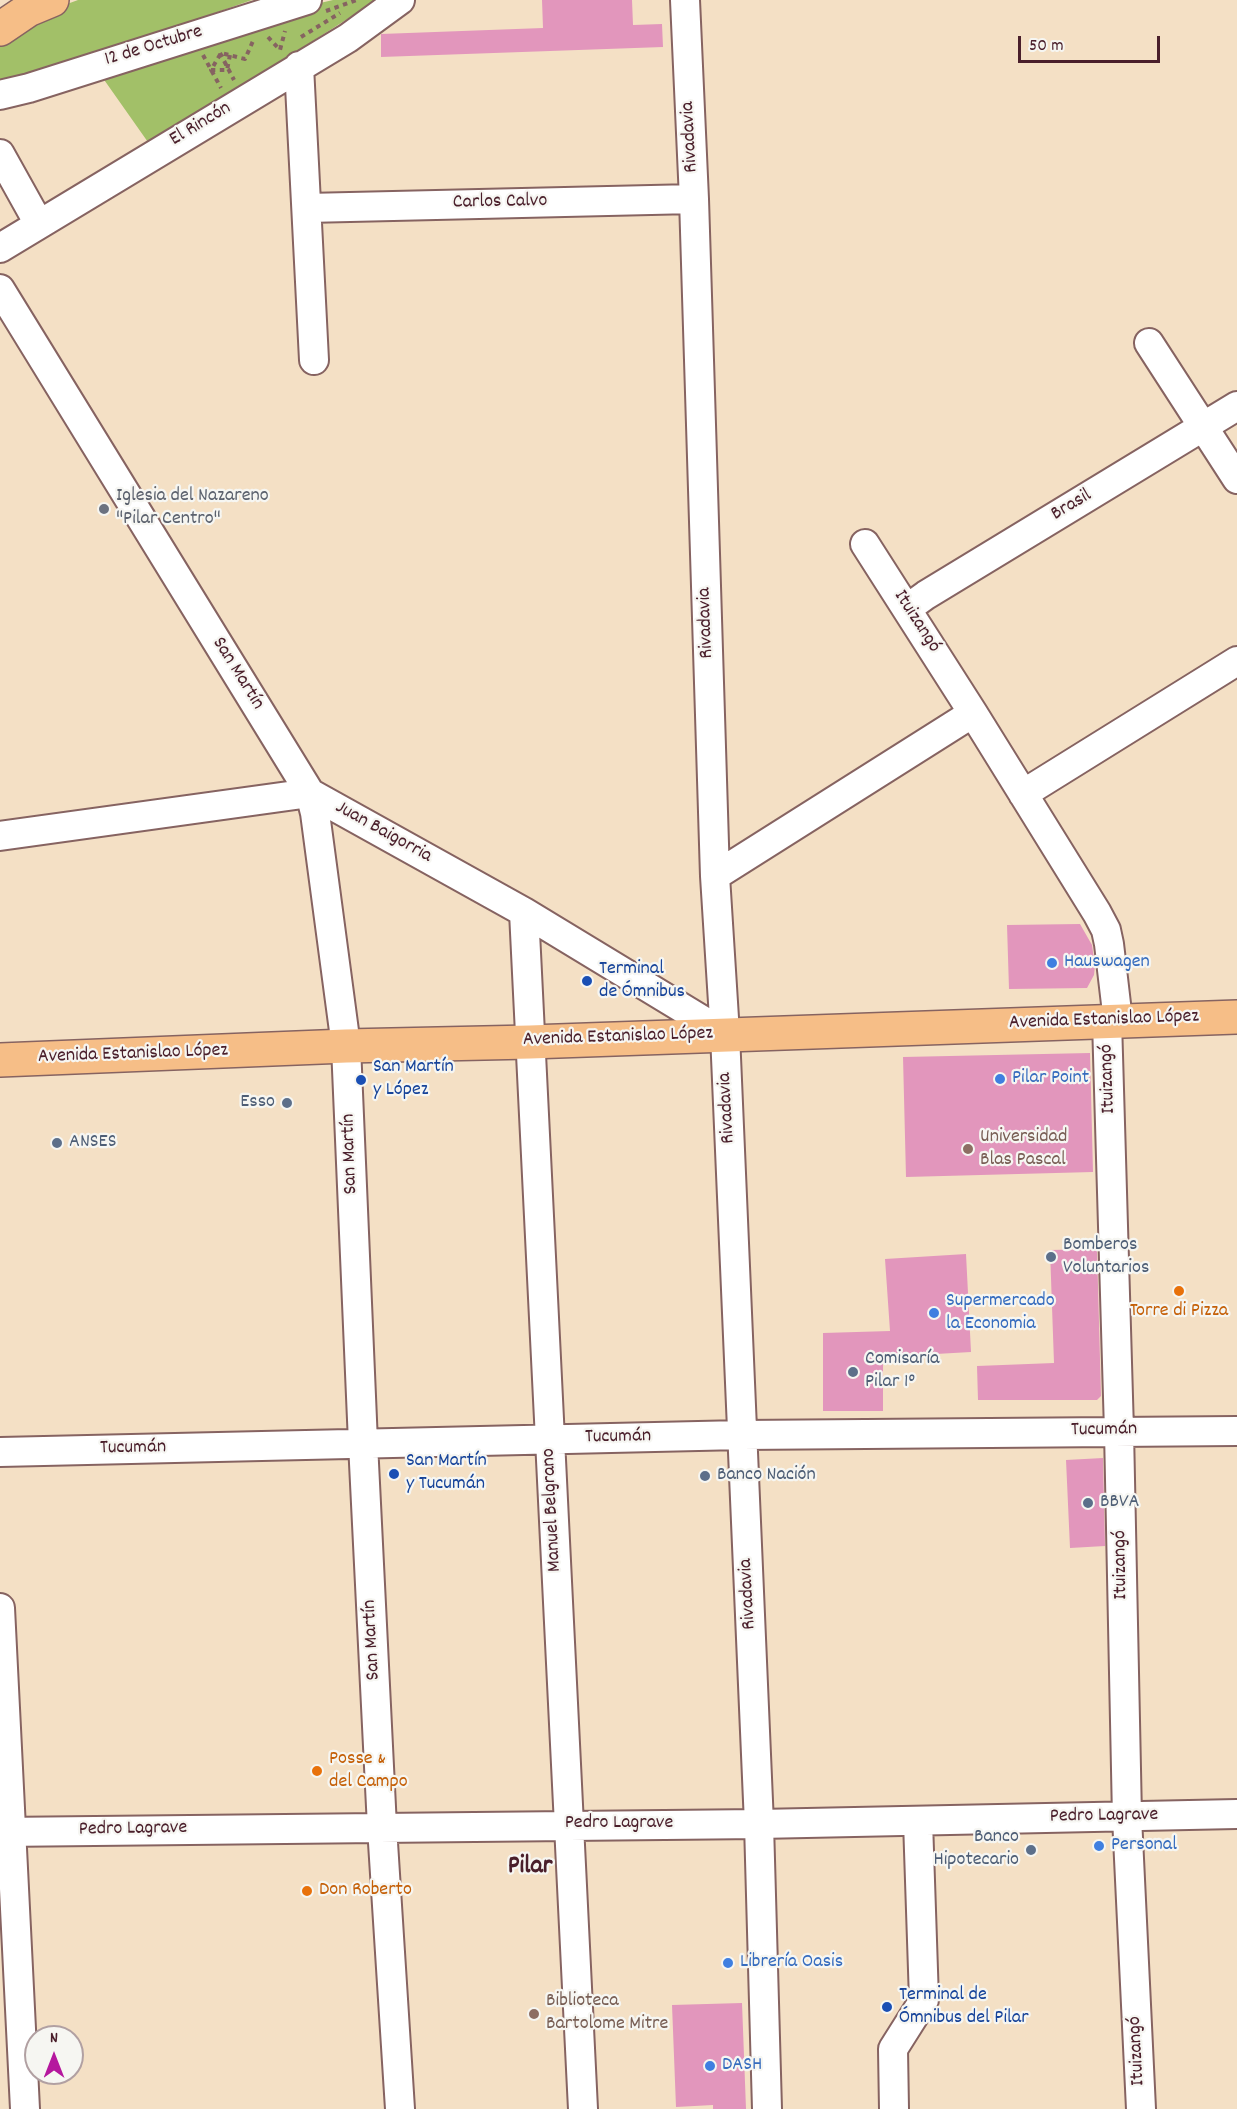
<!DOCTYPE html>
<html>
<head>
<meta charset="utf-8">
<style>
  body { margin:0 }
  #map { position:relative; width:1237px; height:2109px; overflow:hidden; background:#f4e0c5; font-family:Dekko,sans-serif }
  canvas { display:block }
  .north { position:absolute; left:24px; top:2025px; width:60px; height:60px; box-sizing:border-box; background:#f6f6f2; border:2px solid #b1a0a2; border-radius:50%; rotate:0deg; font-size:16px; font-weight:700; line-height:24px; text-align:center; color:#4a1f2b }
  .north::after { content:''; display:block; margin:auto; width:21px; height:27px; background:#b5179e; clip-path:polygon(50% 0,100% 100%,50% 72%,0 100%) }
  .scale { position:absolute; left:1018px; top:36px; width:142px; height:27px; box-sizing:border-box; border:3px solid #4a1f2b; border-top:0; padding-left:8px; font-size:18px; line-height:21px; white-space:nowrap; color:#4a1f2b; -webkit-text-stroke:4px #f6f6f2; paint-order:stroke }
</style>
</head>
<body>
<div id="map">
<canvas width="1237" height="2109"></canvas>
<div class="north">N</div>
<div class="scale">50 m</div>
</div>
<script>
const context = document.querySelector('canvas').getContext('2d');
context.lineJoin = 'round';
function paint(path, color) {
  context.fillStyle = color;
  context.fill(path, 'evenodd');
}
function shape(rows) {
  const path = new Path2D();
  for (const r of rows) {
    path.moveTo(r[0], r[1]);
    for (let i = 2; i < r.length; i += 2) path.lineTo(r[i], r[i + 1]);
  }
  return path;
}
function stroke(path, color, width, dash) {
  context.strokeStyle = color;
  context.lineWidth = width;
  context.lineCap = dash ? 'butt' : 'round';
  context.setLineDash(dash || []);
  context.stroke(path);
}
function label(font, color, halo, rows, align = 'center') {
  context.font = font + ' Dekko,sans-serif';
  context.lineWidth = 4.5;
  context.setLineDash([]);
  context.textBaseline = 'middle';
  context.strokeStyle = halo;
  context.fillStyle = color;
  for (const [text, x, y, turn = 0] of rows) {
    context.save();
    context.translate(x, y);
    context.rotate((+turn || 0) * Math.PI / 180);
    context.textAlign = isNaN(turn) ? turn : align;
    if (halo) context.strokeText(text, 0, 0);
    context.fillText(text, 0, 0);
    context.restore();
  }
}
paint(shape([
  [78,0,252,0,12,84,0,85,0,35,21,21],
  [333,0,377,0,150,145,100,74,303,7]
]), '#a2c068');
paint(shape([
  [542,0,632,0,633,25,662,24,663,47,381,57,381,34,543,28],
  [1080,924,1092,945,1095,966,1094,975,1087,988,1009,989,1007,925],
  [1090,1053,1093,1172,906,1177,903,1057],
  [1097,1249,1101,1396,1097,1400,978,1400,977,1366,1054,1363,1050,1250],
  [966,1254,971,1352,883,1357,883,1411,823,1411,823,1333,890,1331,885,1259],
  [1103,1458,1105,1546,1070,1548,1066,1460],
  [742,2003,746,2109,713,2109,713,2105,676,2107,672,2005]
]), '#e296bc');
const minor = shape([
  [685,0,694,199,715,876,725,1034,759,1824,767,2109],
  [299,66,314,360],
  [0,95,29,88,307,0],
  [0,154,39,224],
  [307,208,694,199],
  [0,248,348,38,400,0],
  [0,289,310,793,315,813,346,1046,363,1443,382,1827,400,2109],
  [1149,343,1237,479],
  [865,544,973,713,1097,913,1106,930,1109,944,1118,1021],
  [908,608,926,595,1237,406],
  [1023,794,1237,661],
  [0,836,310,793,524,912,725,1034],
  [715,876,973,713],
  [524,912,583,2109],
  [1107,1021,1119,1431,1127,1817,1141,2109],
  [0,1452,742,1435,1237,1431],
  [0,1608,25,2109],
  [0,1832,759,1824,1237,1814],
  [894,2109,893,2049,924,2000,918,1821]
]);
const major = shape([
  [0,1060,346,1046,530,1042,1237,1017]
]);
const highway = shape([
  [0,29,28,10,52,0]
]);
stroke(minor, '#866361', 32);
stroke(major, '#866361', 36);
stroke(highway, '#866361', 36);
stroke(shape([
  [326,11,357,0],
  [268,37,280,50,285,31],
  [301,37,340,13],
  [220,53,234,80],
  [203,55,221,88],
  [230,55,227,70,211,70,221,53,245,59,253,41]
]), '#866361', 4, [4.5, 4.5]);
stroke(minor, '#fff', 28);
stroke(major, '#f6be87', 33);
stroke(highway, '#f6be87', 33);
for (const [x, y, r, color] of [
  [104,509,6,"#6b7280"],
  [1052,963,6,"#3f7fe0"],
  [587,981,6,"#1a4fb4"],
  [1000,1079,6,"#3f7fe0"],
  [361,1080,6,"#1a4fb4"],
  [287,1103,6,"#5c6f8a"],
  [57,1143,6,"#5c6f8a"],
  [968,1149,6,"#8d6e63"],
  [1051,1257,6,"#5c6f8a"],
  [1179,1291,6,"#e8710a"],
  [934,1313,6,"#3f7fe0"],
  [853,1372,6,"#5c6f8a"],
  [394,1474,6,"#1a4fb4"],
  [705,1476,6,"#5c6f8a"],
  [1088,1503,6,"#5c6f8a"],
  [317,1771,6,"#e8710a"],
  [1099,1846,6,"#3f7fe0"],
  [1031,1850,6,"#5c6f8a"],
  [307,1891,6,"#e8710a"],
  [728,1963,6,"#3f7fe0"],
  [887,2007,6,"#1a4fb4"],
  [534,2014,6,"#8d6e63"],
  [710,2066,6,"#3f7fe0"]
]) {
  const dot = new Path2D();
  dot.arc(x, y, r, 0, 2 * Math.PI);
  context.fillStyle = color;
  context.fill(dot);
  stroke(dot, '#f6f6f2', 2);
}
label('20px', '#4a1f2b', '#f6f6f2', [
  ["12 de Octubre",154,47,-17],
  ["El Rincón",201,125,-31],
  ["Rivadavia",691,137,-93],
  ["Carlos Calvo",500,203,-1],
  ["Brasil",1072,506,-31],
  ["Ituizangó",916,622,57],
  ["Rivadavia",707,623,-92],
  ["San Martín",237,674,58],
  ["Juan Baigorria",383,833,29],
  ["Avenida Estanislao López",1104,1021,-2],
  ["Avenida Estanislao López",618,1038,-2],
  ["Avenida Estanislao López",133,1055,-2],
  ["Ituizangó",1109,1079,-92],
  ["Rivadavia",728,1108,-93],
  ["San Martín",351,1154,-92],
  ["Tucumán",1104,1431,-1],
  ["Tucumán",618,1438,-1],
  ["Tucumán",133,1449,-1],
  ["Manuel Belgrano",553,1510,-93],
  ["Ituizangó",1122,1565,-91],
  ["Rivadavia",749,1594,-93],
  ["San Martín",373,1640,-93],
  ["Pedro Lagrave",1104,1817,-1],
  ["Pedro Lagrave",619,1824],
  ["Pedro Lagrave",133,1830,-1],
  ["Ituizangó",1138,2051,-93]
]);
label('20px', '#5b616d', '#f6f6f2', [
  ["Iglesia del Nazareno",116,497],
  ["\"Pilar Centro\"",116,520]
], 'left');
label('20px', '#366cbe', '#f6f6f2', [
  ["Hauswagen",1064,963],
  ["Pilar Point",1012,1079],
  ["Supermercado",946,1302],
  ["la Economia",946,1325],
  ["Personal",1111,1846],
  ["Librería Oasis",740,1963],
  ["DASH",722,2066]
], 'left');
label('20px', '#164399', '#f6f6f2', [
  ["Terminal",599,970],
  ["de Ómnibus",599,993],
  ["San Martín",373,1068],
  ["y López",373,1091],
  ["San Martín",406,1462],
  ["y Tucumán",406,1485],
  ["Terminal de",899,1996],
  ["Ómnibus del Pilar",899,2019]
], 'left');
label('20px', '#4e5e75', '#f6f6f2', [
  ["Esso",275,1103,"right"],
  ["ANSES",69,1143],
  ["Bomberos",1063,1246],
  ["Voluntarios",1063,1269],
  ["Comisaría",865,1360],
  ["Pilar 1°",865,1383],
  ["Banco Nación",717,1476],
  ["BBVA",1100,1503],
  ["Banco",1019,1838,"right"],
  ["Hipotecario",1019,1861,"right"]
], 'left');
label('20px', '#785e54', '#f6f6f2', [
  ["Universidad",980,1138],
  ["Blas Pascal",980,1161],
  ["Biblioteca",546,2002],
  ["Bartolome Mitre",546,2025]
], 'left');
label('20px', '#c56008', '#f6f6f2', [
  ["Torre di Pizza",1179,1312,"center"],
  ["Posse &",329,1760],
  ["del Campo",329,1783],
  ["Don Roberto",319,1891]
], 'left');
label('bold 26px', '#4a1f2b', '#f6f6f2', [
  ["Pilar",530,1868]
]);
</script>
</body>
</html>
